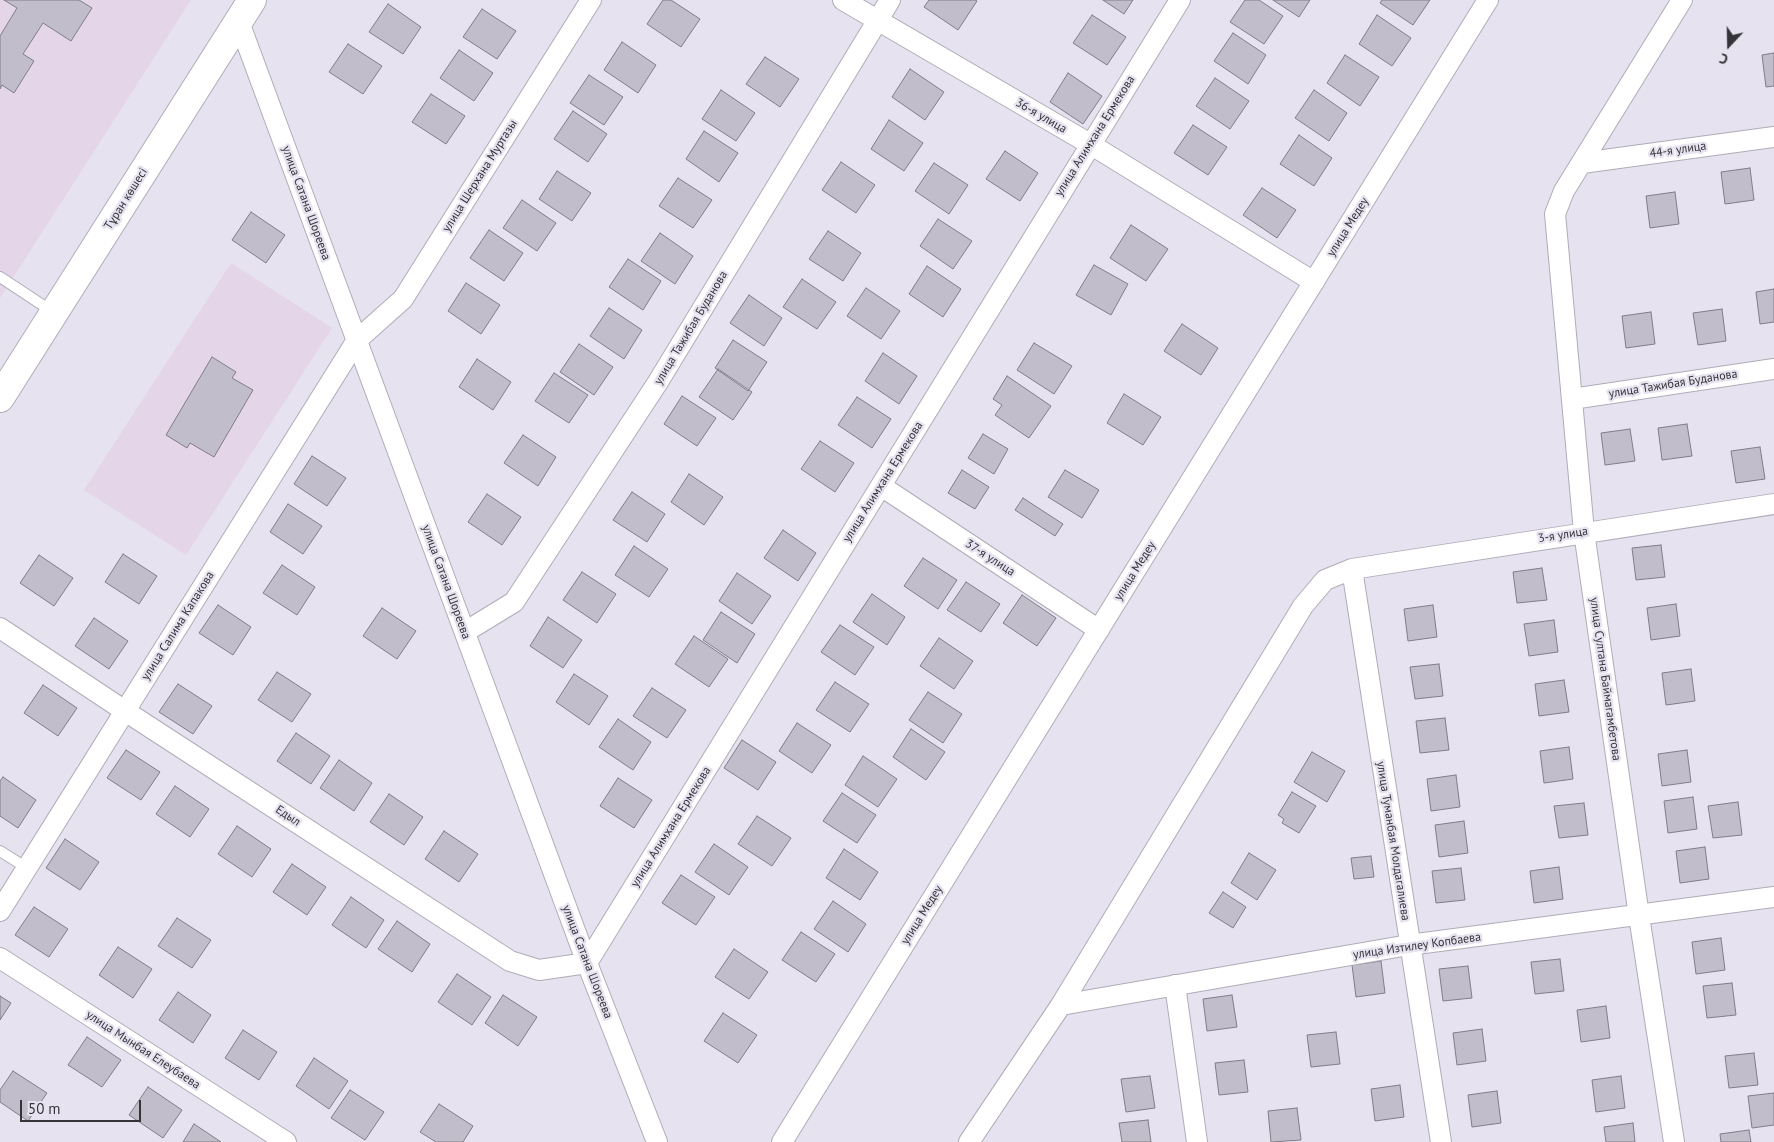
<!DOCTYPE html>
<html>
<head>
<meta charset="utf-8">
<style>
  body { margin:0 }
  #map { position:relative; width:1774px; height:1142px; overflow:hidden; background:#e6e2ef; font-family:"PT Sans",sans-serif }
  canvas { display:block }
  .north { position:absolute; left:1704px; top:20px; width:50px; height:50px; -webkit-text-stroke:4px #e6e2ef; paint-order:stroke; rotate:201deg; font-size:14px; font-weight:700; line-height:20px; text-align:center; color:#353439 }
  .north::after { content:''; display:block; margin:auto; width:18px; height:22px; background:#353439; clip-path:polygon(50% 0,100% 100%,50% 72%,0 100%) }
  .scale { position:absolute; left:20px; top:1100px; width:121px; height:22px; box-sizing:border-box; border:2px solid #353439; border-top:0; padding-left:6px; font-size:15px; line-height:18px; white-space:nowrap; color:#353439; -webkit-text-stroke:4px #e6e2ef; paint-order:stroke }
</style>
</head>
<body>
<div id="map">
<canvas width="1774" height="1142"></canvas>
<div class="north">С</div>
<div class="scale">50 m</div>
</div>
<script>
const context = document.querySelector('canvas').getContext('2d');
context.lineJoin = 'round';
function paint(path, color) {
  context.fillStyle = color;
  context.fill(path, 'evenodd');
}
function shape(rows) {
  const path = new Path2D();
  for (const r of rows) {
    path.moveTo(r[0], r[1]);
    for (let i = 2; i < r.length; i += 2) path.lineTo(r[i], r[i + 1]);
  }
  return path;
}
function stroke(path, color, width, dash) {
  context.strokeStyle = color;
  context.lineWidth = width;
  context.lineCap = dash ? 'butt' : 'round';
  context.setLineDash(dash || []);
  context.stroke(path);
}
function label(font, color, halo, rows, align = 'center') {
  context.font = font + ' "PT Sans",sans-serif';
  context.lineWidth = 4.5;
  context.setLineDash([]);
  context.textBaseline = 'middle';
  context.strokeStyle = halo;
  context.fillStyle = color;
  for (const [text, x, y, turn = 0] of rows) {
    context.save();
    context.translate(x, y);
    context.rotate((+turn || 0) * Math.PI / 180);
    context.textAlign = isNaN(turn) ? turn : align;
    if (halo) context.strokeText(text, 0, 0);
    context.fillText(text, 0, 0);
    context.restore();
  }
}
paint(shape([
  [0,0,191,0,0,298],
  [231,263,332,328,186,555,84,490]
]), '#e4d5e8');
const building = shape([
  [4,0,79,0,92,8,71,41,43,23,23,54,34,61,14,93,2,85,0,89,0,36,17,8,4,0],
  [663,0,671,0,700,19,681,47,647,24,663,0],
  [929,0,975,0,977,1,958,30,924,7,929,0],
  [1103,0,1133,0,1124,14,1103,0],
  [1245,0,1259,0,1283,16,1264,44,1230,22,1245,0],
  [1273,0,1310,0,1299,17,1273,0],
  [1382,0,1430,0,1413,25,1380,3,1382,0],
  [388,4,421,27,403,54,369,32,388,4],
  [482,9,516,31,497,59,463,37,482,9],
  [1092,15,1126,37,1107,65,1073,43,1092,15],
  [1377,15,1411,38,1392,66,1359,44,1377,15],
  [1233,33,1266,55,1248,84,1214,61,1233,33],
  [622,42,656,65,638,93,604,70,622,42],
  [348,44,382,66,363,94,329,72,348,44],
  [459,50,493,73,474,101,440,78,459,50],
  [1774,53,1774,86,1766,87,1762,55,1774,53],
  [1345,55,1379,77,1360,106,1327,83,1345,55],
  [765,57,799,79,780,107,746,84,765,57],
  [910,69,944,92,925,120,892,97,910,69],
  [1068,73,1102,96,1083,124,1050,102,1068,73],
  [589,75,623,97,604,125,570,103,589,75],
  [1215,78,1249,101,1230,129,1196,106,1215,78],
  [721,90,755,113,736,141,702,119,721,90],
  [1314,90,1347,113,1329,141,1295,118,1314,90],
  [431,94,465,116,446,144,412,122,431,94],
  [573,111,607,134,588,162,554,139,573,111],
  [889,120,923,143,904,171,871,149,889,120],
  [1193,125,1227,147,1208,175,1174,153,1193,125],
  [704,131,738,153,719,182,686,159,704,131],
  [1299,135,1332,158,1314,186,1280,164,1299,135],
  [1005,151,1038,173,1020,201,986,179,1005,151],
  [841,162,875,185,856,213,822,190,841,162],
  [934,163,968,185,949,214,915,191,934,163],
  [1750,168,1754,200,1725,204,1721,172,1750,168],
  [557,171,591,193,572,221,539,199,557,171],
  [678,178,712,200,693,228,659,206,678,178],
  [1262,188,1296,210,1277,238,1243,215,1262,188],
  [1675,192,1679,224,1650,228,1646,196,1675,192],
  [522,200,556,223,537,251,503,228,522,200],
  [251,212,285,235,266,263,232,240,251,212],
  [938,219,972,241,953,269,920,246,938,219],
  [1131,225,1168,249,1146,281,1110,258,1131,225],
  [489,230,523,253,504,281,470,258,489,230],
  [828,231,861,253,843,281,809,259,828,231],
  [660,233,693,256,675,284,641,261,660,233],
  [628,259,661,281,643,310,609,287,628,259],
  [1094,265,1128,284,1111,315,1076,295,1094,265],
  [927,266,961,289,943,317,909,294,927,266],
  [802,279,836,302,817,329,783,307,802,279],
  [466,283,500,305,481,334,448,311,466,283],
  [866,288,900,311,881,339,847,316,866,288],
  [1774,289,1774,322,1760,324,1756,292,1774,289],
  [749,295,782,318,764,346,730,323,749,295],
  [609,308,642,330,624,359,590,336,609,308],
  [1722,309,1726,341,1698,345,1693,313,1722,309],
  [1651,312,1655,344,1626,348,1622,316,1651,312],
  [1182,324,1218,348,1201,375,1164,351,1182,324],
  [733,340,767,362,748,391,715,368,733,340],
  [1034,343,1072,366,1054,394,1017,370,1034,343],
  [579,344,613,367,594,395,560,372,579,344],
  [883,353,917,376,899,404,865,381,883,353],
  [212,357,236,372,232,378,253,390,214,457,190,443,187,448,166,435,212,357],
  [477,359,511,382,493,410,459,387,477,359],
  [718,369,752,392,733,420,699,397,718,369],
  [554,373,588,395,569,423,535,401,554,373],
  [1007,376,1051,406,1029,438,995,415,1002,405,993,399,1007,376],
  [1124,394,1161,417,1143,445,1107,423,1124,394],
  [682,396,716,418,697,446,664,424,682,396],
  [857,397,891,419,872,448,838,425,857,397],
  [1687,424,1692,456,1662,460,1658,428,1687,424],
  [1630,429,1635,461,1605,465,1601,433,1630,429],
  [983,434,1008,449,994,474,968,458,983,434],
  [523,435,556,457,538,486,504,463,523,435],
  [820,441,854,463,835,492,801,469,820,441],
  [1760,447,1765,479,1736,483,1731,451,1760,447],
  [312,456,346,478,327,506,294,484,312,456],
  [962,470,989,487,975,509,948,493,962,470],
  [1065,470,1099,490,1082,518,1048,497,1065,470],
  [689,474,723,497,704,525,671,502,689,474],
  [632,492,665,514,647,542,613,520,632,492],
  [487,494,521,517,502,545,468,522,487,494],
  [1023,498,1063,524,1055,536,1015,510,1023,498],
  [288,504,322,526,303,554,270,532,288,504],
  [783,530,816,553,798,581,764,558,783,530],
  [1661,545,1665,577,1636,580,1632,548,1661,545],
  [634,546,668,569,649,597,615,575,634,546],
  [123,554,157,576,139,604,105,582,123,554],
  [39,555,73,578,54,606,20,583,39,555],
  [923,558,957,580,938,609,904,586,923,558],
  [282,565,315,587,297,615,263,593,282,565],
  [1542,568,1547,600,1517,603,1513,572,1542,568],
  [582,572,616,594,597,623,563,600,582,572],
  [737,573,771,596,752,624,719,601,737,573],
  [966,582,1000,604,981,632,947,610,966,582],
  [872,594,905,617,887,645,853,622,872,594],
  [1022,595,1056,618,1037,646,1003,623,1022,595],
  [1676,604,1680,636,1651,640,1647,608,1676,604],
  [218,605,251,627,233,655,199,633,218,605],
  [1433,605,1437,637,1408,641,1404,609,1433,605],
  [382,608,416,631,397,659,363,636,382,608],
  [721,612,755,634,737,663,703,640,721,612],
  [548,617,582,640,563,668,530,646,548,617],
  [94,618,128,641,109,669,75,646,94,618],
  [1554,620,1558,652,1529,656,1524,624,1554,620],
  [840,625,874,647,855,675,821,652,840,625],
  [694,636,728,659,709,687,675,664,694,636],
  [939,638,973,661,954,689,920,666,939,638],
  [1439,664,1443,696,1415,699,1410,667,1439,664],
  [1691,669,1695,701,1666,705,1662,673,1691,669],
  [277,672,311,694,292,722,258,700,277,672],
  [574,674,608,696,589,725,556,702,574,674],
  [1564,680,1569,712,1539,716,1535,684,1564,680],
  [835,682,869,704,850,732,816,710,835,682],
  [178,684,212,706,193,734,159,712,178,684],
  [43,685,77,708,58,736,24,713,43,685],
  [652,688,686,710,667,738,633,716,652,688],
  [928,692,962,714,943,743,909,720,928,692],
  [1445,718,1449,750,1420,753,1416,721,1445,718],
  [618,719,651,742,633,770,599,747,618,719],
  [797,723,831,745,812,773,779,751,797,723],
  [911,729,945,752,926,780,893,757,911,729],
  [296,733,330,756,311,784,277,761,296,733],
  [742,740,776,762,758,790,724,768,742,740],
  [1569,747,1573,779,1544,783,1540,751,1569,747],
  [126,750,160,772,141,800,107,778,126,750],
  [1687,750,1691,782,1662,786,1658,754,1687,750],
  [1312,752,1345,771,1327,802,1294,782,1312,752],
  [863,756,897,779,878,807,845,785,863,756],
  [339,760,372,783,354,811,320,788,339,760],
  [1456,775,1460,807,1431,811,1427,779,1456,775],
  [3,777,36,800,18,828,0,816,0,781,3,777],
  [618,778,652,800,634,828,600,806,618,778],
  [175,786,209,809,190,837,156,814,175,786],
  [1292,792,1316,806,1299,833,1282,823,1284,819,1278,815,1292,792],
  [842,793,876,815,857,843,823,821,842,793],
  [389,794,423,817,404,845,370,822,389,794],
  [1693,797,1697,829,1668,833,1664,801,1693,797],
  [1738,802,1742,835,1713,838,1708,806,1738,802],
  [1584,803,1588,835,1559,838,1554,806,1584,803],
  [757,816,791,838,772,866,738,844,757,816],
  [1464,821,1468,853,1439,857,1435,825,1464,821],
  [237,826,271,849,252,877,218,854,237,826],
  [444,831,478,854,459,882,425,859,444,831],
  [65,839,99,862,80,890,46,868,65,839],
  [714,844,748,867,729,895,695,872,714,844],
  [1705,847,1709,879,1680,883,1676,851,1705,847],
  [844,849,878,872,860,900,826,878,844,849],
  [1249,853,1276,870,1257,900,1231,883,1249,853],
  [1371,856,1374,877,1354,879,1351,858,1371,856],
  [292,864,326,887,307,915,273,892,292,864],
  [1559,867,1563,899,1534,903,1530,871,1559,867],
  [1461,868,1465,900,1436,903,1432,871,1461,868],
  [681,875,715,897,696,925,662,903,681,875],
  [1223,892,1246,907,1233,928,1209,913,1223,892],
  [351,897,384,920,366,948,332,925,351,897],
  [833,901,866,924,848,952,814,929,833,901],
  [34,907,68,929,49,957,15,935,34,907],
  [177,918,211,940,192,968,158,946,177,918],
  [397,921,430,944,412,972,378,949,397,921],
  [801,932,835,954,816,982,782,960,801,932],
  [1721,938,1725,970,1696,974,1692,942,1721,938],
  [118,947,152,969,133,998,99,975,118,947],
  [734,949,768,972,749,999,715,977,734,949],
  [1560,959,1564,991,1535,994,1531,962,1560,959],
  [1381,961,1385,993,1356,997,1352,965,1381,961],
  [1468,966,1472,998,1443,1001,1439,969,1468,966],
  [457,974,491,997,472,1025,438,1002,457,974],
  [1732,983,1736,1015,1707,1018,1703,986,1732,983],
  [178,992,211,1015,193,1043,159,1020,178,992],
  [503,995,537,1017,518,1046,485,1023,503,995],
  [1232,995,1237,1027,1207,1031,1203,999,1232,995],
  [0,996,11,1003,0,1020,0,996],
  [1606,1006,1610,1038,1581,1042,1577,1010,1606,1006],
  [723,1013,757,1035,738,1063,704,1041,723,1013],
  [1482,1029,1486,1061,1457,1065,1453,1033,1482,1029],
  [243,1030,277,1052,259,1080,225,1058,243,1030],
  [1336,1032,1340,1064,1311,1067,1307,1035,1336,1032],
  [87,1037,121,1060,102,1087,68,1065,87,1037],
  [1754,1053,1758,1085,1729,1088,1725,1056,1754,1053],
  [314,1058,348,1081,329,1109,296,1086,314,1058],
  [1244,1060,1248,1092,1219,1095,1215,1063,1244,1060],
  [13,1071,47,1093,28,1121,0,1102,0,1090,13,1071],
  [1150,1076,1155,1108,1126,1112,1121,1079,1150,1076],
  [1621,1076,1625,1108,1596,1112,1592,1080,1621,1076],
  [1400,1085,1404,1117,1375,1121,1371,1089,1400,1085],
  [148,1087,182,1110,163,1138,129,1115,148,1087],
  [350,1090,384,1112,365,1140,331,1118,350,1090],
  [1497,1091,1501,1123,1472,1127,1468,1095,1497,1091],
  [1774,1093,1774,1125,1752,1128,1748,1096,1774,1093],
  [439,1104,473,1126,463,1142,436,1142,420,1132,439,1104],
  [1297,1108,1301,1140,1271,1142,1268,1111,1297,1108],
  [1148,1120,1151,1142,1122,1142,1119,1123,1148,1120],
  [1633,1123,1635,1142,1606,1142,1604,1127,1633,1123],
  [194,1124,221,1142,183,1142,194,1124],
  [1749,1130,1751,1142,1721,1142,1720,1134,1749,1130]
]);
paint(building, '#c1bdca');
stroke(building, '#807d88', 1);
const lane = shape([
  [0,277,53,312],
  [0,851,27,868]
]);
const street = shape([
  [843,0,1090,144,1314,282],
  [239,22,587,963,657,1142],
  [1582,163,1774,137],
  [1572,399,1774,369],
  [881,486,1099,630],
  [1352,569,1441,1142],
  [0,628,125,711,510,961,539,970,587,963,1180,0],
  [465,632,514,602,658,382,890,0],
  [0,911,357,340,403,299,591,0],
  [0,958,286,1142],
  [1175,985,1197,1142],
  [1061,1005,1409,945,1774,897],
  [782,1142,1488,0],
  [969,1142,1061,1005,1303,606,1325,580,1352,569,1774,504],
  [1674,1142,1639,916,1584,532,1555,214,1564,191,1682,0]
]);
const secondary = shape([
  [0,398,252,0]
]);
stroke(lane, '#afacb8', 12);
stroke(street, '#afacb8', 22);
stroke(secondary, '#afacb8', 30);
stroke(lane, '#fff', 10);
stroke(street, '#fff', 20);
stroke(secondary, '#fff', 28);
label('12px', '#353439', '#e6e2ef', [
  ["36-я улица",1041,116,30],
  ["улица Алимхана Ермекова",1095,136,-58],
  ["44-я улица",1678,150,-8],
  ["улица Шерхана Муртазы",480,176,-58],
  ["Тұран көшесі",126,199,-58],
  ["улица Сатана Шореева",306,203,70],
  ["улица Медеу",1348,227,-58],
  ["улица Тажибая Буданова",691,328,-59],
  ["улица Тажибая Буданова",1673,384,-9],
  ["улица Алимхана Ермекова",883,482,-58],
  ["3-я улица",1563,535,-9],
  ["37-я улица",990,558,33],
  ["улица Медеу",1135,571,-58],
  ["улица Сатана Шореева",446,582,70],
  ["улица Салима Капакова",178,626,-58],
  ["улица Султана Баймагамбетова",1605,679,82],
  ["Едыл",288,816,33],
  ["улица Алимхана Ермекова",671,827,-58],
  ["улица Туманбая Молдагалиева",1393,841,81],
  ["улица Медеу",922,915,-58],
  ["улица Изтилеу Копбаева",1417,946,-8],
  ["улица Сатана Шореева",587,962,69],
  ["улица Мынбая Елеубаева",143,1050,33]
]);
</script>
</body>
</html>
